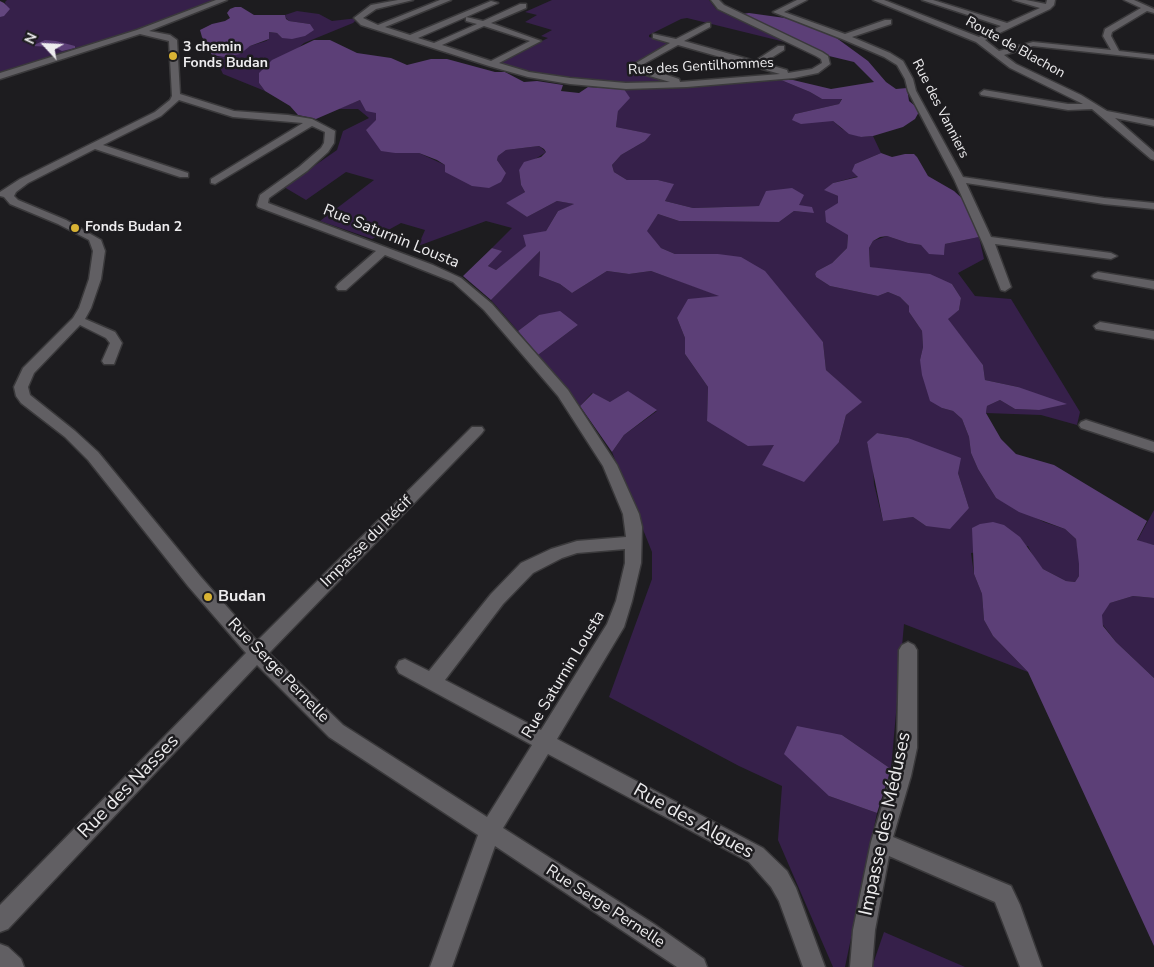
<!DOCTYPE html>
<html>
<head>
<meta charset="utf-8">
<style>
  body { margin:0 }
  #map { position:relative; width:1154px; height:967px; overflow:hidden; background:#1d1c1f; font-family:"Nunito Sans",sans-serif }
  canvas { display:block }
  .north { position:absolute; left:20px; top:20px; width:50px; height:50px; -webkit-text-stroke:4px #1d1c1f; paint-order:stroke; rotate:295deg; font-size:14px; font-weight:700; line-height:20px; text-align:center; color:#edecee }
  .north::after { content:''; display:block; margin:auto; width:18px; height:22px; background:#edecee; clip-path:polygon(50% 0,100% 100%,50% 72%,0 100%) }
</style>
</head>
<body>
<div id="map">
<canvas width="1154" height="967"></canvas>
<div class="north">N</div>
</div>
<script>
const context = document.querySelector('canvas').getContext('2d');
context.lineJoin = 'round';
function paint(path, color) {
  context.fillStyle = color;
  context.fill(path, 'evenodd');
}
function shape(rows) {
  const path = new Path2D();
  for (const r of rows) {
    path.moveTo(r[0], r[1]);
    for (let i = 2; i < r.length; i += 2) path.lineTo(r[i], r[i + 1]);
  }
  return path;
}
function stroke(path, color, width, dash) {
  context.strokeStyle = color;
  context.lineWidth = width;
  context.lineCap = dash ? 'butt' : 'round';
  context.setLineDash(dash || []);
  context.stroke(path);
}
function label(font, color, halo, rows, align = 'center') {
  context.font = font + ' "Nunito Sans",sans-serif';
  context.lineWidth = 5;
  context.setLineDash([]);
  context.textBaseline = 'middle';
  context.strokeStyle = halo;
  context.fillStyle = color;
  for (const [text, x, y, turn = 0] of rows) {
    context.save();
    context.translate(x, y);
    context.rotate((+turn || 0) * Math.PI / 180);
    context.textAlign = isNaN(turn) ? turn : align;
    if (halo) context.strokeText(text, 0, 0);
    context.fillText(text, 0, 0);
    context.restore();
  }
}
paint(shape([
  [7,0,218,0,144,29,0,74,0,15,7,11,5,2],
  [552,0,709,0,716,9,793,44,687,18,681,19,649,35,649,37,671,43,632,66,636,71,676,84,617,84,549,76,498,63,548,38,541,36,552,30,525,22,537,15,525,12],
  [297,11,319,14,332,21,358,18,353,23,304,43,259,83,265,91,223,74,215,57,232,56,250,46,266,41,269,39,269,32,277,33,282,38,310,24,289,21,286,18,285,15],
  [781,80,810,92,822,99,842,98,839,104,795,114,793,120,833,121,842,129,861,137,873,136,881,153,855,164,859,176,833,183,825,190,838,196,838,203,848,235,847,248,832,263,817,271,815,274,816,277,830,286,878,296,888,292,900,297,909,306,909,312,922,331,923,347,920,360,942,408,953,411,962,419,969,437,971,453,978,469,996,498,1044,522,1065,529,1076,539,1079,557,1079,576,1075,582,1066,581,1043,569,1034,558,1028,546,971,553,974,574,982,594,984,620,993,636,1028,672,904,624,891,769,842,735,829,796,877,813,845,967,833,967,778,840,782,786,739,766,609,697,652,579,652,552,612,452,624,435,657,411,610,402,592,393,580,406,538,355,578,325,539,315,518,331,491,300,540,251,539,276,560,284,572,293,607,271,629,274,651,271,721,296,677,318,685,338,685,354,708,387,707,421,775,445,762,465,839,442,846,415,861,402,826,370,823,342,718,254,675,254,661,248,646,231,658,214,679,221,779,222,794,211,814,213,759,206,693,208,665,201,673,184,658,180,627,180,614,172,612,165,621,155,645,141,650,134,616,127,618,110,629,98,624,89],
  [877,433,908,438,958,473,969,508,926,526,913,517,883,521,874,484,873,464,867,443],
  [360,100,376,112,376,120,395,153,419,153,445,165,506,173,497,160,498,156,506,150,539,146,546,152,519,170,521,185,525,192,507,203,527,217,557,201,575,204,558,211,546,231,496,270,488,266,501,251,492,248,512,228,486,221,418,246,425,230,401,223,372,239,320,221,374,180,346,172,306,200,284,187,337,150,343,131,369,118,358,109,338,109],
  [887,236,908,243,921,245,944,254,945,244,979,237,984,259,958,273,975,296,1011,299,1080,412,1077,425,1041,415,986,413,987,406,1000,400,1015,409,1039,410,1018,387,985,380,983,365,947,319,959,310,961,298,952,284,870,267,869,248,873,241],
  [1154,510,1154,545,1137,541],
  [1133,596,1154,598,1154,678,1116,642,1103,625,1101,615,1110,603],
  [884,932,965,967,872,967]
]), '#36204a');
paint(shape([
  [235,7,241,7,254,15,285,15,286,19,289,21,310,24,314,30,305,36,292,39,282,38,277,33,269,32,269,39,250,46,240,54,224,57,212,55,202,37,200,30,212,24,225,21,230,18,227,13,230,9],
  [749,13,785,18,810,25,831,34,868,61,886,82,896,89,907,88,909,101,920,110,915,119,903,127,873,136,861,137,849,134,833,121,801,124,792,120,795,114,839,104,842,99,822,99,810,92,781,80,793,80,831,89,874,82,854,62,829,56,742,14],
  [45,40,56,41,75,46,75,48,62,51,54,47,32,46],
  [314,40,330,40,357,53,391,58,407,65,431,59,447,59,495,72,505,72,524,82,537,81,563,85,561,91,579,93,588,87,624,89,630,98,618,111,616,127,651,134,645,141,621,155,612,165,614,172,627,180,658,180,674,184,665,201,693,208,759,206,766,191,792,188,804,195,799,205,812,207,814,213,794,211,779,222,679,221,658,214,647,231,661,248,675,254,718,254,741,257,765,271,823,342,826,370,862,402,846,415,839,442,804,482,762,465,774,445,748,446,707,421,708,387,685,354,685,338,677,318,688,299,719,296,651,271,629,274,607,271,572,293,560,284,539,276,540,251,491,300,463,276,492,248,502,251,488,266,496,270,526,246,523,235,546,231,558,211,574,204,557,201,527,217,506,203,525,192,521,185,519,170,524,162,541,157,546,152,544,149,539,146,506,150,498,156,497,160,506,173,501,182,489,188,472,186,445,172,445,165,437,160,419,153,395,153,381,151,366,130,376,120,376,113,366,111,360,100,316,119,298,115,290,106,265,91,259,83,259,73,272,60],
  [881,153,892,157,905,154,914,154,917,157,928,176,954,191,966,202,972,213,979,237,945,244,944,255,929,254,921,245,908,243,887,236,880,237,873,241,869,248,870,267,930,274,952,284,961,298,959,310,948,319,983,365,985,380,1018,387,1067,404,1039,410,1015,409,1000,400,987,406,986,413,1001,439,1016,454,1054,465,1147,521,1137,540,1154,545,1154,598,1133,596,1110,603,1102,615,1103,626,1116,642,1154,678,1154,946,1028,672,993,636,984,620,982,594,974,574,972,528,980,524,993,522,1004,525,1020,537,1043,569,1066,581,1075,582,1079,576,1079,564,1076,539,1065,529,1019,512,996,498,978,469,971,453,969,437,962,419,953,411,942,408,930,401,922,375,920,360,923,347,922,331,909,312,909,306,900,297,888,292,878,296,830,286,816,277,815,274,817,271,832,263,847,248,848,235,826,222,825,211,838,203,838,196,824,190,833,183,858,177,852,171,855,164],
  [560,311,578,325,538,355,518,331,539,315],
  [628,391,657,410,624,435,612,452,580,406,593,393,610,402],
  [877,433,908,438,961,458,958,473,969,508,950,529,926,526,913,517,883,521,867,442],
  [797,726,842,735,891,769,877,813,829,796,784,754]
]), '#5c3f77');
paint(shape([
  [0,1,4,3,10,9,4,16,0,17,0,1]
]), '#63467e');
const minor = shape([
  [216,0,227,0,149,31,170,35,177,40,180,94,234,111,288,115,312,119,335,131,334,143,328,152,307,171,269,198,268,203,433,265,461,278,492,304,568,390,617,465,639,514,642,527,641,563,632,601,624,627,557,739,763,848,787,871,796,888,825,967,803,967,779,901,771,887,749,862,548,754,503,828,654,924,704,959,707,967,677,967,495,846,452,967,430,967,478,835,329,737,257,665,8,929,0,932,0,905,246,653,188,586,88,460,65,437,21,403,16,396,14,387,23,368,73,318,79,308,89,279,93,251,89,240,58,224,10,204,4,197,0,196,0,192,20,179,155,112,170,100,172,96,169,41,140,34,0,79,0,73,137,30,216,0],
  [179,100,233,117,303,123,211,179,211,183,215,184,312,126,325,132,324,143,321,148,299,167,260,195,257,205,258,207,376,251,338,284,336,287,338,290,346,290,385,255,453,282,484,310,558,396,603,466,623,514,626,537,577,541,551,549,521,563,491,594,429,671,405,659,399,661,396,667,399,673,532,745,487,817,343,725,269,653,482,433,484,430,482,427,472,427,257,641,200,576,98,452,75,431,30,395,28,387,34,373,80,325,106,338,110,343,102,361,104,364,114,364,122,343,115,332,85,319,91,308,101,279,105,251,101,240,66,220,18,200,14,196,16,192,28,183,95,149,180,177,188,177,188,173,103,145,161,116,179,100],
  [625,549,625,563,616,601,607,624,541,730,445,680,503,604,533,573,562,558,577,553,625,549],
  [398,0,413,0,376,9,363,18,378,25,440,0,451,0,385,27,410,35,491,1,498,3,418,38,434,43,477,24,466,21,466,17,483,21,520,4,526,4,526,8,491,23,541,41,499,63,529,72,570,78,626,83,670,82,636,72,631,66,670,43,653,38,653,34,676,39,707,23,710,23,710,27,684,41,755,61,778,46,784,46,784,50,763,63,787,70,788,73,812,69,822,63,821,59,816,56,718,9,711,0,719,0,724,5,822,52,828,56,830,64,818,73,794,78,687,87,626,89,570,84,528,77,489,66,361,25,354,18,371,5,398,0],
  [484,26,530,41,491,61,442,45,484,26],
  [678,45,780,74,680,82,679,79,640,66,678,45],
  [797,0,807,0,784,12,845,34,885,20,891,20,891,24,852,37,890,53,903,61,913,79,916,91,963,177,1104,198,1154,203,1154,209,1104,204,966,183,991,237,1111,253,1117,256,1111,259,995,244,1011,287,1005,291,1001,290,983,244,954,179,908,91,905,79,897,65,884,57,842,39,773,12,797,0],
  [873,0,884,0,979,37,1001,26,922,0,933,0,1007,23,1040,8,1013,0,1026,0,1046,4,1047,0,1055,0,1054,5,1050,9,985,40,999,51,1033,42,1111,50,1103,36,1105,29,1141,8,1124,0,1134,0,1154,9,1154,13,1147,11,1112,32,1111,36,1119,51,1154,55,1154,59,1033,46,1004,55,1016,64,1081,95,1107,111,1154,120,1154,126,1115,118,1154,152,1154,160,1151,159,1092,109,1068,110,981,95,980,93,984,90,1068,104,1083,104,1010,68,976,42,873,0],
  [1098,272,1154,281,1154,289,1094,278,1092,276,1094,274,1098,272],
  [1100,322,1154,331,1154,339,1096,329,1094,326,1100,322],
  [1086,420,1154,442,1154,452,1081,428,1079,425,1081,422,1086,420],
  [908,642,914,645,917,650,917,748,911,776,893,837,1011,886,1020,905,1042,967,1020,967,995,902,889,856,875,930,872,967,850,967,853,930,871,842,891,776,897,748,899,650,902,645,908,642],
  [0,944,8,947,21,959,24,967,0,967,0,944]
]);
stroke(minor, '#3a393b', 3);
paint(minor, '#615f63');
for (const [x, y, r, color] of [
  [173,56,5,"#d9b334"],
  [75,228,5,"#d9b334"],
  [208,597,5,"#d9b334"]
]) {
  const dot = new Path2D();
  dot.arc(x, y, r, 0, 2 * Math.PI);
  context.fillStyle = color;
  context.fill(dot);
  stroke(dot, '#1d1c1f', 2);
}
label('bold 14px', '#edecee', '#1d1c1f', [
  ["3 chemin",183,48],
  ["Fonds Budan",183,64],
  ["Fonds Budan 2",85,228]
], 'left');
label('14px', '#edecee', '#1d1c1f', [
  ["Route de Blachon",1015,48,29],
  ["Rue des Gentilhommes",701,67,-3],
  ["Rue des Vanniers",940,109,63]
]);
label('16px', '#edecee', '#1d1c1f', [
  ["Rue Saturnin Lousta",391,237,22],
  ["Impasse du Récif",367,542,-45],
  ["Rue Serge Pernelle",278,671,46],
  ["Rue Saturnin Lousta",564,675,-59],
  ["Rue Serge Pernelle",605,907,33]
]);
label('bold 16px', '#edecee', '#1d1c1f', [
  ["Budan",218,597]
], 'left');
label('19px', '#edecee', '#1d1c1f', [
  ["Rue des Nasses",129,787,-46],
  ["Rue des Algues",693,822,29],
  ["Impasse des Méduses",886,824,-78]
]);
</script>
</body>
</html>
